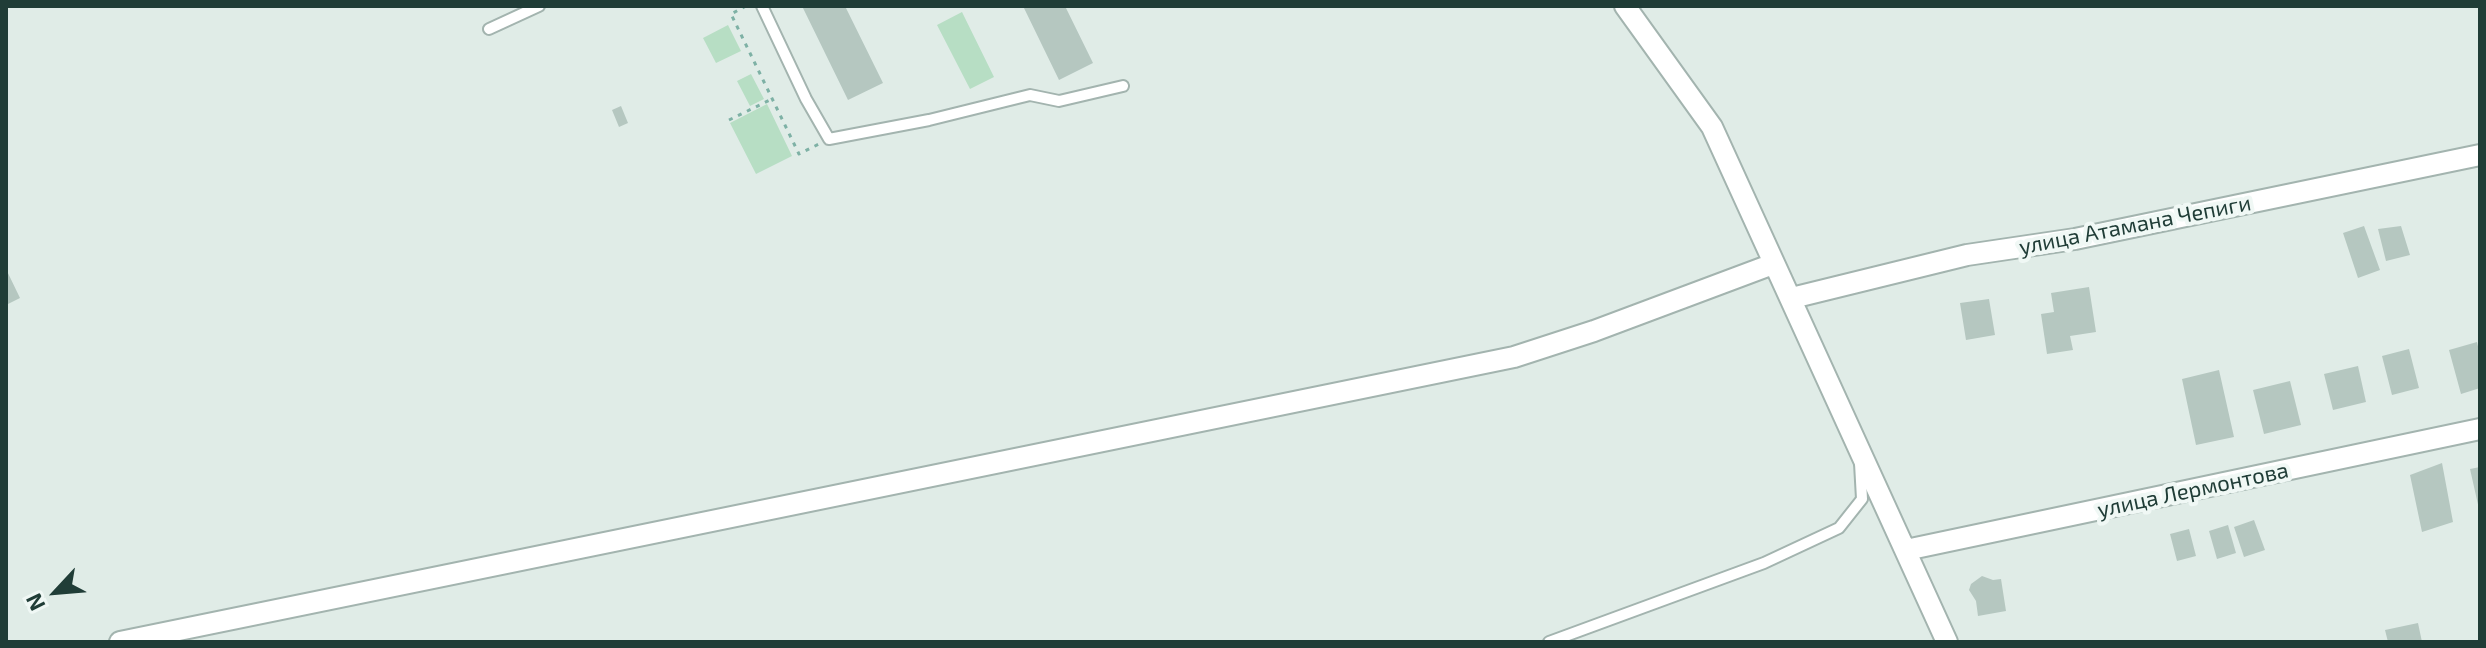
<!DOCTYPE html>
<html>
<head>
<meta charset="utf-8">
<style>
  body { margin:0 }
  #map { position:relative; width:2486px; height:648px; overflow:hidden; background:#e0ece7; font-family:"Exo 2",sans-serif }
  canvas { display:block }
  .frame { position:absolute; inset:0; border:8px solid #203d37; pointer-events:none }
  .north { position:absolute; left:16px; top:552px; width:80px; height:80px; -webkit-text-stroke:6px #f0f8f5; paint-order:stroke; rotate:244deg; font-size:22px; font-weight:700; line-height:32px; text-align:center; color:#203d37 }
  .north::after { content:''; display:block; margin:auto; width:28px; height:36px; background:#203d37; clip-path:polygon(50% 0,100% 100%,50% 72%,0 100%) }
</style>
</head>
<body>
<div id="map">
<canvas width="2486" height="648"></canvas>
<div class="frame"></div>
<div class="north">N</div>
</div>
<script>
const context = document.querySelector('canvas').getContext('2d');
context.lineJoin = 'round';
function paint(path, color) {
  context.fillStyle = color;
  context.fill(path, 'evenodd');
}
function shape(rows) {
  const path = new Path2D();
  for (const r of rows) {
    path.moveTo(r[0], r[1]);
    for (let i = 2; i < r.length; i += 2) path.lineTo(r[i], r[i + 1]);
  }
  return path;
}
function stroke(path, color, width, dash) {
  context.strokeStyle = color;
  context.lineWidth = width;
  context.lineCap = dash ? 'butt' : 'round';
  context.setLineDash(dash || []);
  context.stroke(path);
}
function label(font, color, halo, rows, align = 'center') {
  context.font = font + ' "Exo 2",sans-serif';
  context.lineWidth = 8;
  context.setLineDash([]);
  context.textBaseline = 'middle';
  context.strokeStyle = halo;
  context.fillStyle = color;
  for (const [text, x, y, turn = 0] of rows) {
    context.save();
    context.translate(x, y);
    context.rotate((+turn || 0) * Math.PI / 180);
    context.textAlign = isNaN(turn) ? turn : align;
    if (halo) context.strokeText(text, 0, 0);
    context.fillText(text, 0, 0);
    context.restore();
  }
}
paint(shape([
  [962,12,994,77,970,89,937,25],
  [728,25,741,51,716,63,703,38],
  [751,74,764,99,750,106,737,81],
  [767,104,792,156,756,174,730,123]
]), '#b7dec4');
paint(shape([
  [802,6,845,6,883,83,848,100],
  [1023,6,1065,6,1093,63,1059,80],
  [621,106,628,123,619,127,612,110],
  [2364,226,2380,270,2358,278,2343,233],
  [2401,226,2410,255,2386,261,2378,229],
  [6,269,20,298,6,305],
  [2089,287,2096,332,2070,336,2073,350,2047,354,2041,314,2054,312,2051,293],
  [1989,299,1995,335,1966,340,1960,303],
  [2477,342,2480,355,2480,388,2461,394,2449,350],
  [2409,349,2419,388,2392,395,2382,356],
  [2358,366,2366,402,2333,410,2324,374],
  [2219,370,2234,437,2196,445,2182,379],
  [2290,381,2301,425,2264,434,2253,390],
  [2442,463,2453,522,2422,532,2410,475],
  [2480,467,2480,509,2479,509,2470,469],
  [2254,520,2265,550,2244,557,2234,527],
  [2228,525,2236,553,2217,559,2209,531],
  [2189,529,2196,556,2177,561,2170,534],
  [1982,576,1993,580,2001,579,2006,611,1978,616,1976,601,1969,590,1971,584],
  [2418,623,2422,642,2388,642,2385,630]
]), '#b5c7c0');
const lane = shape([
  [762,6,806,99,829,139,929,120,1030,95,1059,101,1123,86],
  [489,29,539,6],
  [1549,642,1764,563,1839,528,1862,499,1860,463]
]);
const street = shape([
  [1625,6,1712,127,1947,642],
  [1792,298,1967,255,2075,239,2480,155],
  [1906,550,2480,429],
  [120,642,1514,357,1594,331,1773,264]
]);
stroke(lane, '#a3b4af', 14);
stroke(street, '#a3b4af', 24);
stroke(shape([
  [746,6,731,14,799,154,819,144],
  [729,120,772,99]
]), '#7eb1a5', 3, [4, 6]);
stroke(lane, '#fff', 10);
stroke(street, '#fff', 20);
label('22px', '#203d37', '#f0f8f5', [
  ["улица Атамана Чепиги",2135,225,-11],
  ["улица Лермонтова",2193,490,-12]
]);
</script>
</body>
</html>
